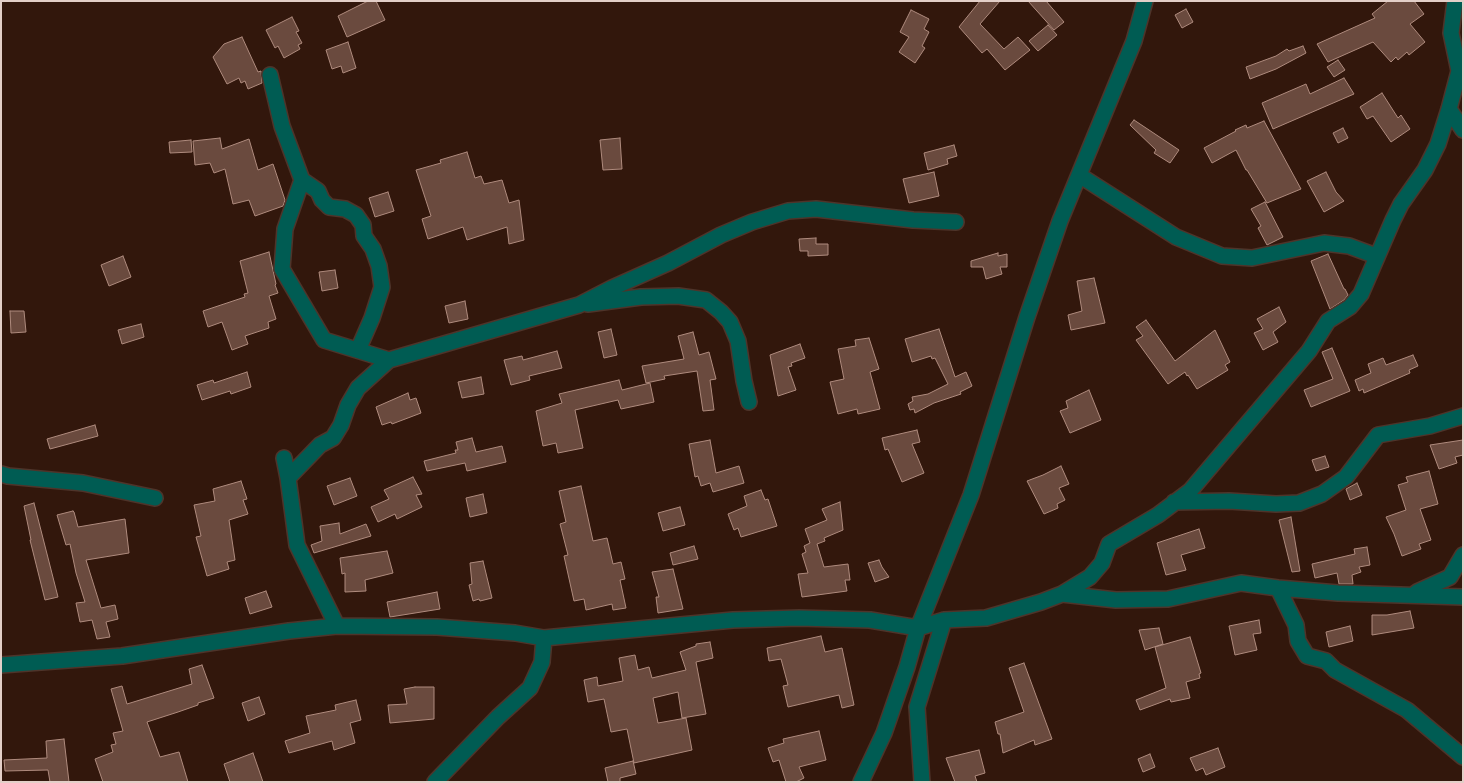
<!DOCTYPE html>
<html>
<head>
<meta charset="utf-8">
<style>
  body { margin:0 }
  #map { position:relative; width:1464px; height:783px; overflow:hidden; background:#32170c; font-family:"Source Sans 3",sans-serif }
  canvas { display:block }
  .frame { position:absolute; inset:0; border:2px solid #e3cfc8; pointer-events:none }
</style>
</head>
<body>
<div id="map">
<canvas width="1464" height="783"></canvas>
<div class="frame"></div>
</div>
<script>
const context = document.querySelector('canvas').getContext('2d');
context.lineJoin = 'round';
function paint(path, color) {
  context.fillStyle = color;
  context.fill(path, 'evenodd');
}
function shape(rows) {
  const path = new Path2D();
  for (const r of rows) {
    path.moveTo(r[0], r[1]);
    for (let i = 2; i < r.length; i += 2) path.lineTo(r[i], r[i + 1]);
  }
  return path;
}
function stroke(path, color, width, dash) {
  context.strokeStyle = color;
  context.lineWidth = width;
  context.lineCap = dash ? 'butt' : 'round';
  context.setLineDash(dash || []);
  context.stroke(path);
}
const building = shape([
  [368,1,376,1,385,20,347,37,338,16,368,1],
  [980,1,1000,1,980,24,1004,49,1018,37,1030,50,1005,70,987,49,982,53,959,27,980,1],
  [1028,1,1046,1,1064,22,1054,30,1028,1],
  [1388,1,1414,1,1424,14,1410,24,1425,42,1409,55,1407,52,1398,60,1396,57,1391,62,1373,42,1328,62,1317,44,1375,18,1372,14,1388,1],
  [1186,9,1193,22,1182,28,1175,15,1186,9],
  [911,10,929,19,924,29,929,32,922,46,925,48,915,63,899,52,909,37,900,32,911,10],
  [292,17,299,31,296,32,302,43,298,45,300,49,284,58,278,46,275,48,266,30,292,17],
  [1048,25,1057,35,1038,51,1029,41,1048,25],
  [242,37,258,72,261,71,262,83,248,89,245,81,241,83,239,78,227,84,213,57,224,44,242,37],
  [348,42,356,68,343,73,341,66,332,69,326,50,348,42],
  [1303,46,1306,53,1276,69,1250,79,1246,67,1276,56,1287,49,1289,51,1303,46],
  [1338,60,1345,70,1334,77,1327,67,1338,60],
  [1344,78,1354,94,1273,129,1262,103,1306,84,1310,94,1344,78],
  [1382,93,1398,118,1401,115,1410,129,1391,142,1373,116,1367,119,1360,107,1382,93],
  [1134,120,1179,150,1170,163,1154,153,1156,150,1130,125,1134,120],
  [1264,121,1301,189,1267,203,1247,170,1246,170,1236,150,1212,163,1204,148,1236,131,1235,130,1246,125,1247,128,1264,121],
  [1343,128,1348,138,1338,143,1333,133,1343,128],
  [220,138,222,149,249,139,258,170,273,164,285,200,283,206,255,216,249,200,233,204,225,169,214,173,210,163,195,165,193,141,220,138],
  [620,138,622,169,603,170,600,140,620,138],
  [191,140,192,152,170,153,169,142,191,140],
  [954,145,957,156,947,159,948,164,928,170,924,153,954,145],
  [467,152,475,178,481,176,484,184,502,180,509,203,519,200,524,240,509,244,507,227,467,240,463,227,428,239,422,219,431,216,416,170,441,163,440,160,467,152],
  [934,172,939,196,909,203,903,179,934,172],
  [1326,172,1336,192,1344,201,1324,212,1307,181,1326,172],
  [388,192,394,211,375,217,369,198,388,192],
  [1265,202,1283,237,1267,245,1258,228,1261,226,1251,209,1265,202],
  [816,238,816,244,828,244,828,255,808,256,808,251,800,251,799,239,816,238],
  [269,252,276,284,275,285,278,293,269,296,276,319,268,322,269,328,245,336,248,344,232,350,222,322,208,327,203,311,245,297,244,294,248,293,240,261,269,252],
  [998,253,998,256,1007,254,1007,267,1000,267,1002,274,986,279,983,267,971,267,971,261,998,253],
  [1328,254,1344,289,1345,289,1348,295,1344,300,1330,309,1311,261,1328,254],
  [123,256,131,277,109,286,101,265,123,256],
  [335,270,338,288,322,291,319,272,335,270],
  [1094,278,1105,323,1071,330,1068,315,1082,311,1077,281,1094,278],
  [465,301,468,319,449,323,445,306,465,301],
  [1279,307,1286,322,1273,332,1278,342,1263,350,1254,333,1263,329,1257,319,1279,307],
  [10,311,24,311,26,332,11,333,10,311],
  [1146,320,1175,361,1215,330,1230,362,1225,365,1228,370,1197,389,1188,375,1187,376,1185,372,1168,384,1136,340,1143,336,1136,327,1146,320],
  [141,324,144,337,122,344,118,330,141,324],
  [611,329,617,355,604,358,598,332,611,329],
  [939,329,955,377,966,372,972,386,960,392,961,394,934,403,915,413,914,409,910,410,908,404,913,401,912,397,928,394,948,384,935,358,932,359,931,356,912,362,905,339,939,329],
  [693,332,699,355,709,352,716,379,710,380,714,410,703,411,697,371,664,376,665,379,646,383,642,366,684,359,678,336,693,332],
  [869,338,879,369,870,372,880,409,858,414,857,409,838,414,830,382,844,379,838,349,856,346,855,340,869,338],
  [800,344,805,358,791,363,792,366,788,367,796,390,778,396,770,355,800,344],
  [1332,348,1350,391,1311,407,1304,390,1333,379,1322,352,1332,348],
  [557,351,562,368,529,376,530,380,511,385,504,360,522,356,523,360,557,351],
  [1413,355,1418,366,1409,370,1410,373,1364,393,1363,389,1359,391,1355,380,1371,373,1368,364,1383,358,1386,365,1413,355],
  [247,372,251,387,231,394,230,391,202,400,197,385,213,380,214,383,247,372],
  [481,377,484,394,462,398,458,382,481,377],
  [619,380,622,390,650,383,654,402,621,409,618,400,575,410,583,448,558,453,556,443,543,446,536,411,562,403,559,394,619,380],
  [1089,390,1101,420,1070,433,1060,411,1068,408,1066,401,1089,390],
  [408,393,410,400,416,398,421,413,392,424,391,422,382,425,376,407,408,393],
  [95,425,98,436,50,449,47,439,95,425],
  [917,430,920,442,912,444,924,473,902,482,888,449,885,450,882,438,917,430],
  [472,438,476,452,502,446,506,462,467,471,465,463,427,471,424,461,456,453,455,450,458,450,456,442,472,438],
  [710,440,716,473,739,466,744,483,713,492,710,483,701,486,698,476,695,477,689,444,710,440],
  [1463,440,1463,455,1455,457,1457,463,1439,469,1430,445,1463,440],
  [1325,456,1329,467,1316,471,1312,460,1325,456],
  [1061,466,1069,484,1059,488,1065,500,1057,504,1058,508,1044,514,1027,481,1043,475,1061,466],
  [1429,471,1438,504,1420,509,1431,540,1419,544,1421,549,1402,556,1394,534,1386,517,1406,510,1398,485,1408,482,1406,477,1429,471],
  [413,477,422,494,416,495,422,507,397,519,395,514,378,522,371,507,389,499,384,490,413,477],
  [350,478,357,496,334,505,327,486,350,478],
  [241,481,247,499,243,500,248,514,229,520,235,560,227,562,229,569,207,576,196,537,201,536,194,505,215,501,213,489,241,481],
  [1357,483,1362,495,1350,500,1346,489,1357,483],
  [581,486,593,541,607,538,613,564,621,562,625,579,620,580,626,608,613,610,612,604,586,610,584,599,574,601,564,556,568,555,560,524,566,522,559,491,581,486],
  [761,490,765,500,768,499,777,526,741,537,738,528,734,530,728,514,747,506,744,496,761,490],
  [483,494,487,513,470,517,466,498,483,494],
  [840,502,843,530,824,538,825,541,817,544,824,567,848,564,850,580,845,580,847,591,802,597,798,574,808,573,802,554,806,552,804,546,810,543,805,529,827,520,822,509,840,502],
  [34,503,58,597,45,600,30,540,31,540,24,506,34,503],
  [680,507,685,525,663,531,658,513,680,507],
  [73,511,74,512,78,527,125,519,129,553,86,560,101,608,115,605,118,619,106,622,110,637,97,639,92,620,80,622,76,603,85,602,76,573,70,544,66,545,57,515,73,511],
  [1291,517,1300,571,1292,572,1279,520,1291,517],
  [339,523,340,534,366,524,371,536,314,553,311,545,322,541,320,526,339,523],
  [1199,529,1205,548,1181,555,1186,570,1166,575,1157,543,1199,529],
  [694,546,698,559,673,565,670,553,694,546],
  [1367,547,1370,565,1359,567,1361,572,1352,575,1353,584,1339,584,1337,573,1315,578,1312,564,1355,554,1354,549,1367,547],
  [387,551,393,573,365,580,366,591,345,592,345,573,342,574,340,558,387,551],
  [879,560,882,567,889,577,875,582,868,563,879,560],
  [483,561,492,598,480,601,479,599,473,601,469,585,472,584,470,563,483,561],
  [673,569,683,609,658,613,656,597,659,597,652,572,673,569],
  [266,591,272,607,250,614,245,598,266,591],
  [437,592,440,609,390,617,387,602,437,592],
  [1410,611,1414,628,1372,635,1372,615,1387,615,1410,611],
  [1259,620,1261,633,1253,634,1257,650,1235,655,1229,626,1259,620],
  [1350,626,1353,641,1329,647,1326,632,1350,626],
  [1159,628,1163,644,1145,650,1139,630,1159,628],
  [821,636,825,652,842,648,854,705,842,708,839,695,788,707,783,686,788,685,781,659,769,661,767,648,821,636],
  [1190,637,1201,673,1199,674,1200,678,1186,682,1190,698,1171,702,1170,699,1140,710,1136,700,1166,688,1155,647,1190,637],
  [710,642,713,658,696,662,706,714,682,718,678,692,653,698,658,723,686,718,692,750,634,763,627,729,611,732,604,699,588,702,584,680,597,677,598,686,623,681,619,658,635,655,638,670,649,667,652,678,686,670,680,652,696,646,696,644,710,642],
  [1024,663,1052,739,1035,745,1034,740,1003,753,1000,734,998,734,995,722,1024,712,1009,668,1024,663],
  [202,665,214,698,198,703,198,705,178,712,147,722,160,757,179,752,188,782,103,782,95,759,113,752,111,745,116,744,113,733,123,731,111,689,122,686,127,704,192,684,189,669,202,665],
  [415,687,434,687,434,719,390,723,388,705,407,704,404,689,415,687],
  [259,697,265,714,248,721,242,703,259,697],
  [356,700,361,720,350,723,355,743,334,750,332,741,289,753,285,741,310,733,306,716,336,710,335,705,356,700],
  [819,731,826,760,799,767,804,778,796,782,786,782,779,760,773,762,768,748,784,743,783,739,819,731],
  [64,739,69,782,50,782,48,770,5,771,4,760,47,758,46,741,64,739],
  [1218,748,1225,767,1206,775,1203,768,1196,771,1190,758,1218,748],
  [979,750,985,773,975,776,977,782,955,782,946,758,979,750],
  [253,753,263,782,230,782,224,764,253,753],
  [1150,754,1155,767,1143,772,1138,759,1150,754],
  [633,761,636,774,620,778,620,782,608,782,605,768,633,761]
]);
paint(building, '#6a4a3e');
stroke(building, '#af8b7e', 1);
const minor = shape([
  [270,75,282,126,302,180,285,229,282,269,324,340,389,360],
  [1449,109,1463,130],
  [1079,175,1176,237,1222,256,1252,258,1324,243,1349,246,1376,256],
  [302,180,318,191,322,200,329,207,345,209,356,215,363,225,364,236,373,249,379,266,382,287,372,318,358,350],
  [588,304,641,297,678,296,706,300,721,312,730,322,738,341,744,381,749,402],
  [284,458,288,478,320,445,333,438,341,425,348,405,358,388,389,360,579,305,612,288,668,263,721,235,752,222,788,211,816,209,913,220,956,222],
  [1,474,8,476,83,483,155,498],
  [288,478,297,545,337,626],
  [1174,502,1229,501,1276,504,1299,503,1322,494,1346,477,1378,435,1430,426,1463,416],
  [1278,588,1296,625,1298,641,1307,656,1326,661,1335,670,1407,710,1463,757],
  [1417,592,1450,577,1463,555],
  [1062,594,1116,600,1168,599,1241,583,1278,588,1338,593,1463,597],
  [1,665,122,656,289,631,337,626,437,627,515,633,544,638,733,620,799,618,870,620,918,628,944,620,986,618,1041,602,1062,594,1090,577,1102,563,1109,544,1158,515,1190,491,1309,351,1328,321,1350,307,1361,294,1393,220,1401,204,1425,170,1438,144,1449,109,1459,71,1451,33,1455,1],
  [435,782,498,717,530,688,542,662,544,638],
  [861,782,884,733,907,667,918,628,971,495,1027,317,1060,221,1134,41,1145,1],
  [922,782,917,707,944,620]
]);
stroke(minor, '#4e342a', 18);
stroke(minor, '#005c53', 15);
</script>
</body>
</html>
